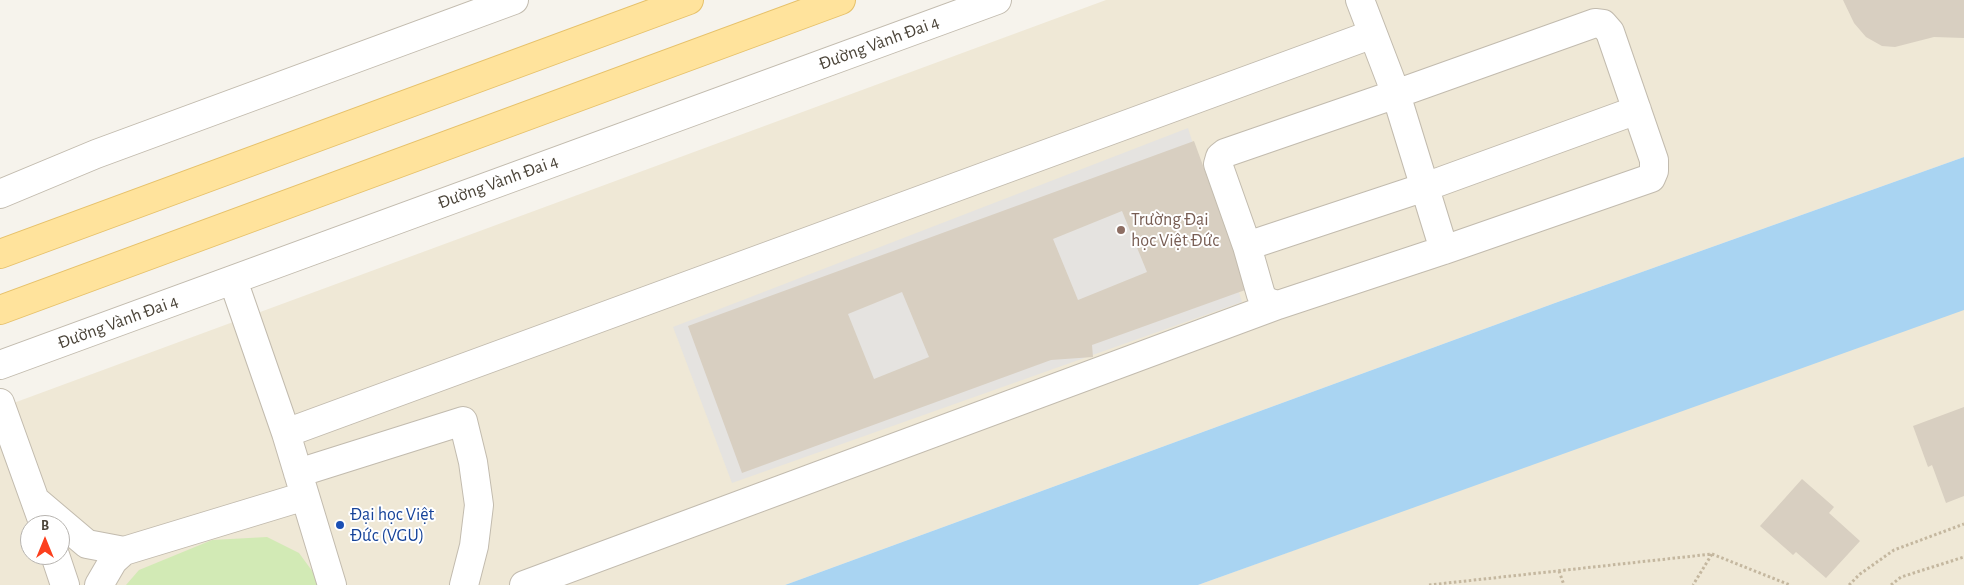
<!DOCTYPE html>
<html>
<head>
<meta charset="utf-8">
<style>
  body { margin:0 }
  #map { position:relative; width:1964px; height:585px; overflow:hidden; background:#f6f3ec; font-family:"Alegreya Sans",sans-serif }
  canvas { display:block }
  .north { position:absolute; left:20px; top:515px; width:50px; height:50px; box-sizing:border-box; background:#fff; border:1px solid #b7b4b0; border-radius:50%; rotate:0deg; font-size:14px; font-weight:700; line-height:20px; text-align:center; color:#4b4439 }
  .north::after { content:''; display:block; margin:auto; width:18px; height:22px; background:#fc3f1d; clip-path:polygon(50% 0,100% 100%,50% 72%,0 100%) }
</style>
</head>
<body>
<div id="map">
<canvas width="1964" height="585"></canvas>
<div class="north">B</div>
</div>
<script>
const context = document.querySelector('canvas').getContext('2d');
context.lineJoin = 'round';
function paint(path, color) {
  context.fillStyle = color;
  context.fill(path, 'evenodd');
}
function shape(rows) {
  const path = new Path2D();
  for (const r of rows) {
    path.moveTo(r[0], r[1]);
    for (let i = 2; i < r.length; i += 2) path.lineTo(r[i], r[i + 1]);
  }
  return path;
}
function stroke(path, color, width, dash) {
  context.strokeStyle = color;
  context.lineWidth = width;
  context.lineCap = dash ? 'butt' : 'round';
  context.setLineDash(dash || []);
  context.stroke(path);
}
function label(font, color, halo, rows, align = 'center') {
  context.font = font + ' "Alegreya Sans",sans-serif';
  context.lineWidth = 4;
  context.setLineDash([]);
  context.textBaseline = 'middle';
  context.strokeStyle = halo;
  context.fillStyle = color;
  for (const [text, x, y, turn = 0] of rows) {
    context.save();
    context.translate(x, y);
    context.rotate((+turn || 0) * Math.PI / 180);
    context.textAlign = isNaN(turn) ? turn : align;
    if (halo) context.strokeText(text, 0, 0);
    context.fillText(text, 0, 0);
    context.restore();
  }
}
paint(shape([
  [1106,0,1964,0,1964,157,1555,303,785,585,0,585,0,408],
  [30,525,60,525,60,555,30,555],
  [1964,309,1964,585,1198,585,1561,453]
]), '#efe8d6');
paint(shape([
  [267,537,299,553,318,579,318,585,126,585,139,570,212,540]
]), '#d2eab5');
paint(shape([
  [1188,128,1242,302,732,483,673,327]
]), '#e5e3e0');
paint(shape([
  [1964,157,1964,310,1198,585,785,585,1555,303]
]), '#a9d4f2');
paint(shape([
  [1843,0,1964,0,1964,38,1934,37,1895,47,1882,46,1866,37,1854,23],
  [1194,141,1248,289,1092,345,1093,357,1051,360,742,473,688,326],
  [1122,211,1147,272,1078,300,1053,239],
  [902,292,929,357,874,379,848,314],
  [1964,407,1964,496,1946,503,1932,465,1928,467,1913,426],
  [1802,479,1834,507,1829,513,1860,541,1826,578,1796,552,1793,555,1760,526]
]), '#d8cfc1');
const minor = shape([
  [1360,0,1396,94,1444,250,1651,178,1654,171,1654,160,1610,32,1603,24,1595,23,1396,94,1225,153,1220,157,1218,164,1247,246,1261,295,1267,302,1278,305,1444,250],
  [0,194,96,154,514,0],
  [1247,246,1425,187,1637,110],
  [233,280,286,433,332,585],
  [0,365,997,0],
  [0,403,41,517],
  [286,433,1373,34],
  [298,473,463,421,473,462,479,505,474,546,464,585],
  [35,500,87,544,124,551,305,496],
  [55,555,65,585],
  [99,585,113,561,124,551],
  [524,585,1278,305]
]);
const major = shape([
  [0,254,689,0],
  [0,310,841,0]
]);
stroke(minor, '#c2bbae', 30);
stroke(major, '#e6c16a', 30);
stroke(shape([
  [1712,554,1790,585],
  [1559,571,1564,585],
  [1429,585,1712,554,1693,585],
  [1849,585,1860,574,1894,550,1964,524],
  [1891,585,1901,577,1964,557]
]), '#c4b79f', 3, [2.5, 2.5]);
stroke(minor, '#fff', 28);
stroke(major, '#ffe39c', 28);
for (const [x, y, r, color] of [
  [1121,230,5,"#8d6e63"],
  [340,525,5,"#1a4fb4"]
]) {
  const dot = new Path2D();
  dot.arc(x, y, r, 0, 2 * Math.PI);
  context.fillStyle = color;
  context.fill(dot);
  stroke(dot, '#fff', 2);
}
label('18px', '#4b4439', '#fff', [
  ["Đường Vành Đai 4",879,43,-20],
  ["Đường Vành Đai 4",498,182,-20],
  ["Đường Vành Đai 4",118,322,-20]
]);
label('18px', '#785e54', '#fff', [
  ["Trường Đại",1131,220],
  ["học Việt Đức",1131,241]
], 'left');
label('18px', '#164399', '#fff', [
  ["Đại học Việt",350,515],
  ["Đức (VGU)",350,536]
], 'left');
</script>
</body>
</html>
